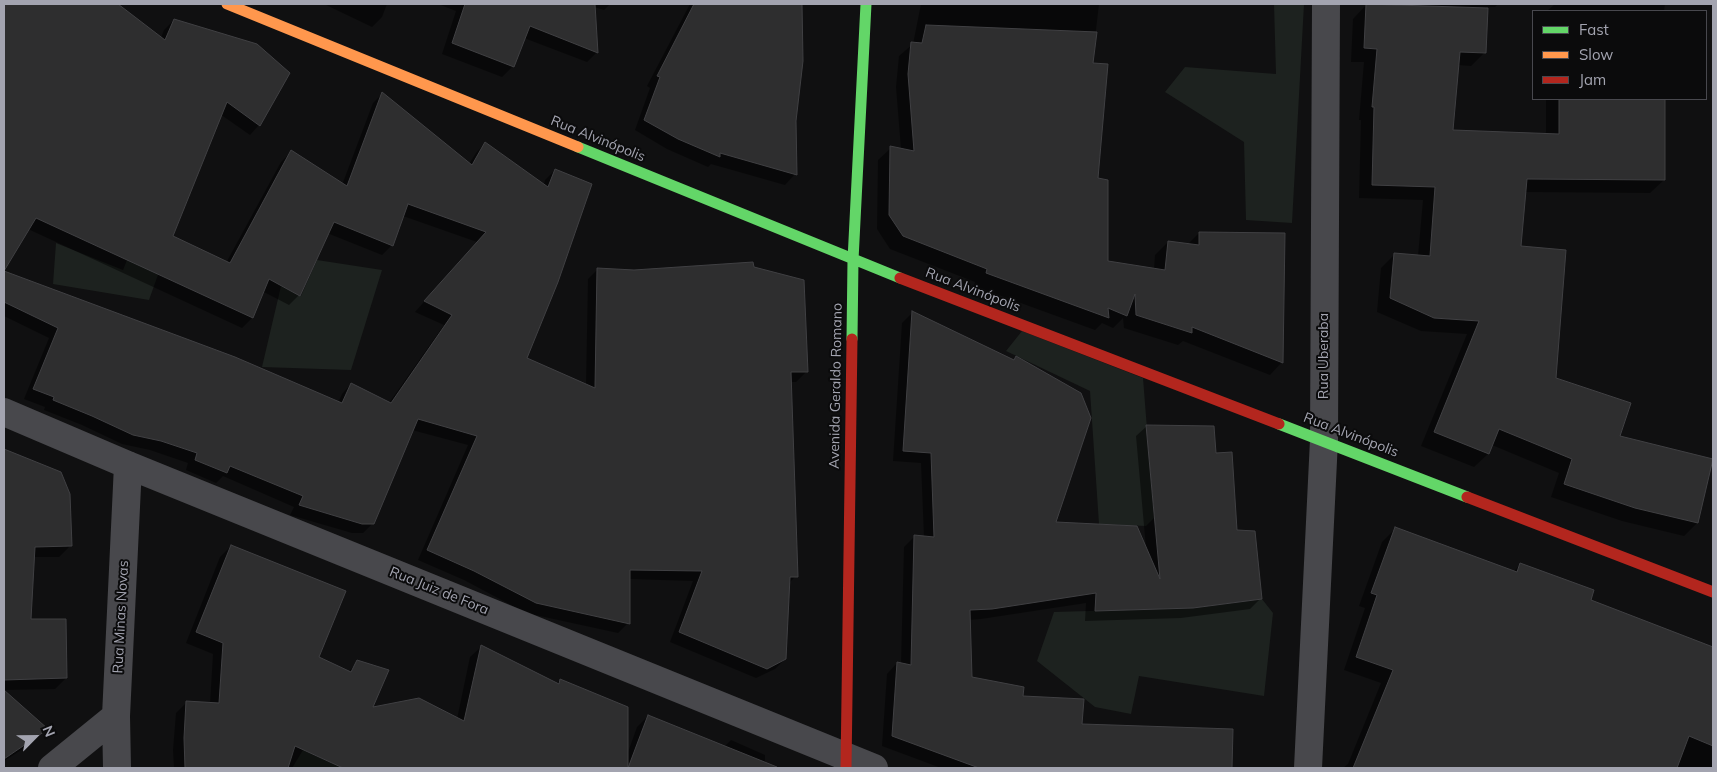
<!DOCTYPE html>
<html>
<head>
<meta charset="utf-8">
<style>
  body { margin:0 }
  #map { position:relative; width:1717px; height:772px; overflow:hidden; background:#101011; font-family:Mulish,sans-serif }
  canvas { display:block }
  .frame { position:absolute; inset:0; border:5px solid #a3a4b0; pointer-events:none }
  .legend { position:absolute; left:1532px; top:10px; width:175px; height:90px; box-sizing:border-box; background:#0b0b0c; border:1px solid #48484e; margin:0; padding:6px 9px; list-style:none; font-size:15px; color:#a3a4b0 }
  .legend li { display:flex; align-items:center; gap:10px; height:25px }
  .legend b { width:25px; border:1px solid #48484e }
  .north { position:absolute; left:10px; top:712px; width:50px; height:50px; -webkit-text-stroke:4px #0b0b0c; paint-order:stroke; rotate:67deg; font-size:14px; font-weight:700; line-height:20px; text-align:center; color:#a3a4b0 }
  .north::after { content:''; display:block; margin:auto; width:18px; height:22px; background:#a3a4b0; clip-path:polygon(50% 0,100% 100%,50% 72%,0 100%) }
</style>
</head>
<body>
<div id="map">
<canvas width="1717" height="772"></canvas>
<div class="frame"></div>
<ul class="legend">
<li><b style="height:6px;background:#63d668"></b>Fast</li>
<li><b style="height:6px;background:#ff974d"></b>Slow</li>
<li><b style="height:6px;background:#b3261e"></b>Jam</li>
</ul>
<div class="north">N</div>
</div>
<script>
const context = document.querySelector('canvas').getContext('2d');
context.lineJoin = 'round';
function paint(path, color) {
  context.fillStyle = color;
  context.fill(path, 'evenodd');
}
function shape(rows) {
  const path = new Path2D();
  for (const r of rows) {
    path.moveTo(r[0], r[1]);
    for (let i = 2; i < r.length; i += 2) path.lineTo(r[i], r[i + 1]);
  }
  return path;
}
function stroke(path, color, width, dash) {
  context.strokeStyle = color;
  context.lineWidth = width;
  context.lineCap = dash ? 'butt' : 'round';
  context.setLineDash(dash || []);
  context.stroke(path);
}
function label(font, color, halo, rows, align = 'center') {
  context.font = font + ' Mulish,sans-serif';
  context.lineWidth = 4;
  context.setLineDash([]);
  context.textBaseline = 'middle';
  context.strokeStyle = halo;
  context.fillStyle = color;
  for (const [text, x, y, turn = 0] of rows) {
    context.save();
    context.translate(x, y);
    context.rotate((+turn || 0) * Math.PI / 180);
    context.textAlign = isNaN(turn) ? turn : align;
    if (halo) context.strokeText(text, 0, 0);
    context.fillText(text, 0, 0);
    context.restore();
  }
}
paint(shape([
  [1274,4,1304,4,1292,223,1246,220,1244,142,1165,92,1185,67,1276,74],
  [140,227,173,233,149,300,53,284,56,243,123,270],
  [317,260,382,270,351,370,262,367,281,286,301,296],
  [1022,331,1143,378,1154,518,1146,526,1099,524,1090,391,1006,351],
  [1262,599,1273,613,1264,696,1139,676,1131,714,1095,707,1037,661,1054,612,1193,608],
  [303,750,343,768,292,768]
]), '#1d221f');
paint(shape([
  [4,4,116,4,161,38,164,30,174,20,259,125,250,135,220,114,171,237,226,263,281,162,291,152,342,185,373,103,382,94,469,164,476,153,485,143,544,185,545,180,555,170,525,359,586,385,588,279,598,269,806,372,796,382,790,382,796,576,788,584,785,659,775,669,756,678,670,642,693,581,629,579,628,623,618,633,526,613,464,580,418,560,468,445,412,430,373,523,363,533,352,533,290,515,294,507,223,476,216,483,186,470,188,463,150,450,122,444,82,425,44,410,45,407,24,399,49,338,4,316,4,272,234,359,338,403,342,394,351,384,389,403,444,325,415,312,477,242,403,216,392,245,382,255,327,233,299,295,289,305,262,291,252,318,242,328,28,229,4,269],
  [324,4,387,4,382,17,372,27],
  [438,4,610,4,604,10,594,7,597,52,587,62,524,38,513,66,502,77,442,54,456,11],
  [690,4,801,4,802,61,795,121,795,174,785,185,711,164,708,167,667,149,635,130,650,88,647,86],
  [921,4,1099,4,1092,64,1096,180,1107,262,1154,269,1155,255,1168,242,1187,245,1199,233,1282,362,1270,375,1183,341,1178,345,1124,328,1123,318,1113,328,1102,323,1095,330,974,286,975,282,890,249,877,229,878,160,891,148,901,149,896,87,899,56,913,44],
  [1409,4,1498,4,1495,7,1486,7,1485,52,1471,66,1458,65,1452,131,1546,135,1546,99,1664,99,1664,180,1650,193,1525,192,1520,248,1555,379,1618,437,1697,523,1684,536,1622,521,1551,497,1559,473,1492,445,1488,454,1474,467,1421,446,1467,334,1421,331,1377,312,1381,268,1395,254,1418,256,1423,200,1359,198,1361,120,1359,120,1364,62,1351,62,1353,19,1366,5,1409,7],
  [1555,4,1665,4,1664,11,1547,11],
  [912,313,1013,361,1016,357,1054,523,1146,548,1136,436,1147,426,1215,455,1236,532,1261,598,1250,609,1181,618,1085,621,1086,603,981,619,969,620,971,678,1022,697,1081,725,1232,730,1231,768,941,768,882,746,887,674,897,663,901,664,904,547,914,537,924,537,921,463,893,461,902,323],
  [4,453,20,457,70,546,59,557,33,557,30,621,66,678,55,689,4,690],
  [1395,529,1513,572,1521,564,1589,600,1713,649,1713,768,1343,768,1348,764,1381,683,1344,670,1365,608,1359,606,1382,542],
  [231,546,317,657,348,672,358,662,371,709,457,719,470,657,481,647,556,684,560,680,627,755,637,727,648,716,724,747,731,740,765,755,765,768,174,768,173,750,176,713,187,702,210,704,213,654,186,643,220,557],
  [4,692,38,722,38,735,26,747,4,761]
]), '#0007');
const building = shape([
  [4,4,118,4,165,40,174,19,257,44,290,73,260,126,227,102,173,236,230,263,291,150,347,186,382,92,472,165,485,142,548,187,555,169,592,184,558,282,527,358,595,388,597,268,634,270,753,262,754,267,804,280,808,372,791,372,798,577,790,577,786,659,767,669,679,632,702,571,630,570,630,624,536,603,474,571,427,550,477,436,418,419,374,524,362,524,299,505,303,496,230,466,227,473,195,460,197,453,161,441,133,435,92,416,53,400,54,397,33,389,58,328,4,302,4,4],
  [408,204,486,232,424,301,452,315,391,403,351,383,342,403,235,357,4,271,36,218,253,318,269,279,300,296,334,222,393,246,408,204],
  [465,4,595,4,598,53,530,26,514,67,452,43,465,4],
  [694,4,802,4,803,61,796,121,797,175,720,153,720,157,678,139,644,120,660,77,657,76,694,4],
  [1366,4,1488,8,1486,53,1460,52,1453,130,1559,134,1559,99,1665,99,1665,180,1527,179,1521,246,1566,250,1556,378,1631,403,1620,436,1713,459,1698,523,1635,508,1564,484,1572,459,1499,429,1489,454,1434,432,1479,321,1434,318,1390,298,1394,253,1430,256,1435,187,1372,185,1374,107,1372,107,1377,49,1364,48,1366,4],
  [926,25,1097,32,1093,63,1108,64,1098,178,1108,180,1108,261,1165,270,1168,241,1199,245,1199,232,1285,233,1283,363,1192,327,1192,333,1136,315,1135,294,1127,316,1108,308,1109,318,986,273,987,269,903,236,889,215,890,146,914,151,908,74,911,42,922,43,926,25],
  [912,311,1014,360,1016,356,1081,393,1091,418,1056,522,1137,526,1160,579,1146,425,1214,426,1216,453,1232,452,1237,530,1255,531,1262,599,1193,608,1095,611,1096,593,992,609,970,610,972,677,1024,687,1023,696,1084,699,1082,724,1233,729,1232,768,979,768,892,736,897,662,911,665,914,535,934,537,931,453,903,451,912,311],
  [4,449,61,472,70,494,72,546,35,547,31,619,66,619,67,678,4,680,4,449],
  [1395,527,1517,572,1520,563,1594,590,1591,600,1713,647,1713,746,1689,736,1677,768,1353,768,1393,670,1356,657,1377,595,1371,593,1395,527],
  [231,545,346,591,319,657,351,672,357,660,389,670,373,707,419,698,464,721,481,645,559,684,560,679,628,707,628,768,343,768,295,746,288,768,185,768,184,738,186,701,219,703,223,643,196,632,231,545],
  [4,690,48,729,4,759,4,690],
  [648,715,777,767,777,768,628,768,648,715]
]);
paint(building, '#2e2e2f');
stroke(building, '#404043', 1);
stroke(shape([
  [4,412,128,465,874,768],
  [52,768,116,716],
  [117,768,116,716,128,465],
  [1308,768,1324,440,1326,4]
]), '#48484c', 28);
stroke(shape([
  [578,147,900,278],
  [852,339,853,260,866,4],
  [1279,424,1467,497]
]), '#63d668', 11);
stroke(shape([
  [227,4,578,147]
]), '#ff974d', 11);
stroke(shape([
  [900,278,1279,424],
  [1467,497,1713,592],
  [846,768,852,339]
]), '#b3261e', 11);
label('14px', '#a3a4b0', '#0b0b0c', [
  ["Rua Alvinópolis",598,139,22],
  ["Rua Alvinópolis",973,290,21],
  ["Rua Uberaba",1324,356,-90],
  ["Avenida Geraldo Romano",836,386,-89],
  ["Rua Alvinópolis",1351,435,21],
  ["Rua Juiz de Fora",439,591,22],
  ["Rua Minas Novas",121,617,-87]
]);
</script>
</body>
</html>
